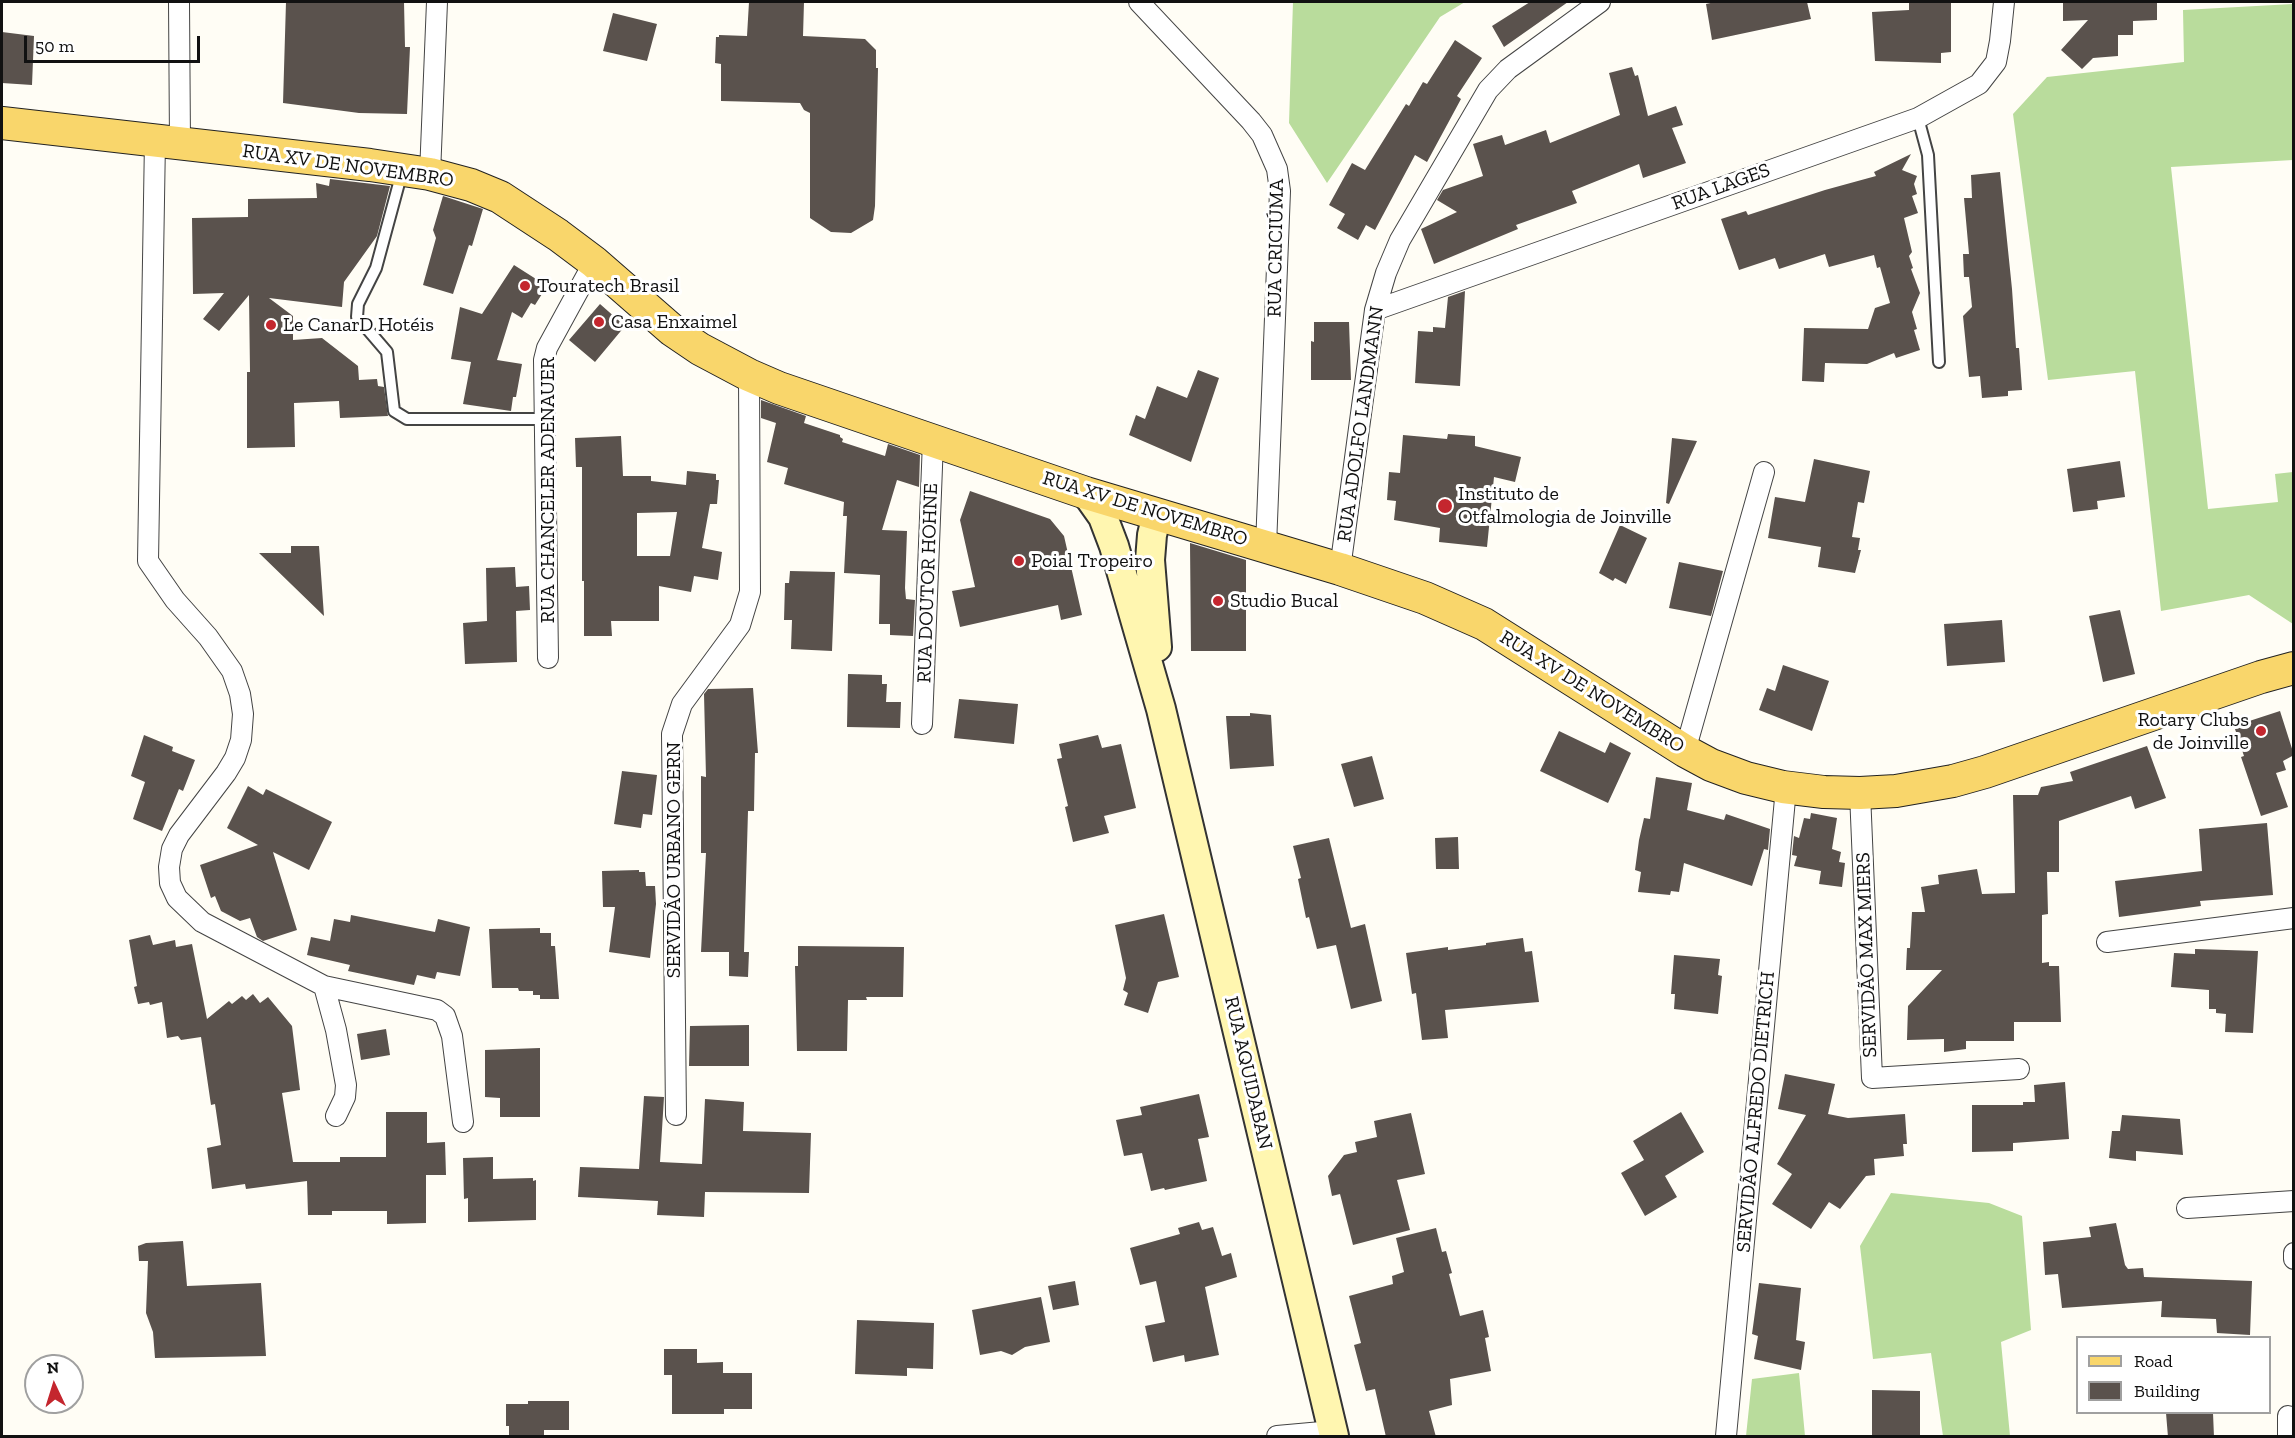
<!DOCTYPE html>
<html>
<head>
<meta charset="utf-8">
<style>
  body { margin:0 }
  #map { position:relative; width:2295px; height:1438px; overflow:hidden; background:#fffdf5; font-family:"Zilla Slab",serif }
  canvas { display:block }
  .frame { position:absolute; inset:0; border:3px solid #111; pointer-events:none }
  .legend { position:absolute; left:2076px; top:1336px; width:195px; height:78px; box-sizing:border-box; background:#fff; border:2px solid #a0a0a0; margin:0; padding:8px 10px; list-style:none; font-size:18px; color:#111 }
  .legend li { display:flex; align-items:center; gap:12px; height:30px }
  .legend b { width:30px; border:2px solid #a0a0a0 }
  .north { position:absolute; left:24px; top:1354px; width:60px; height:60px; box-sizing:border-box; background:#fff; border:2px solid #a0a0a0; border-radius:50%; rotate:356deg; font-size:16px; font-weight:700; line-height:24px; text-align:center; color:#111 }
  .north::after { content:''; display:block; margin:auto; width:21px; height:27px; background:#c4262e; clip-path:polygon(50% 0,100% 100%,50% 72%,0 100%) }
  .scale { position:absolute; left:24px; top:36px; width:176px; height:27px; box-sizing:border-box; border:3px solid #111; border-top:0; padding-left:8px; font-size:18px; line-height:21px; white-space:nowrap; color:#111; -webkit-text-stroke:4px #fff; paint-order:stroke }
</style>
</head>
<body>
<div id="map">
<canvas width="2295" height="1438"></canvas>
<div class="frame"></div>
<ul class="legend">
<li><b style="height:8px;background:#f9d66b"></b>Road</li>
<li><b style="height:16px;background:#5a524d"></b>Building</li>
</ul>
<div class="north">N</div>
<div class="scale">50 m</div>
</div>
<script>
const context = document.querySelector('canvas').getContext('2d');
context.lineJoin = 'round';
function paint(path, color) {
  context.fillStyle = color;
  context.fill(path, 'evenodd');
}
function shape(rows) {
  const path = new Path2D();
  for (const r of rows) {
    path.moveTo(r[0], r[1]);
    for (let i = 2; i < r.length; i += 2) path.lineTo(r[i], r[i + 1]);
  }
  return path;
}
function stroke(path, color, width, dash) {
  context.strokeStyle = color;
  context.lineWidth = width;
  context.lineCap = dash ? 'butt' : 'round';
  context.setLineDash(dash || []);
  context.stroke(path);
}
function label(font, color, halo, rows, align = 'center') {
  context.font = font + ' "Zilla Slab",serif';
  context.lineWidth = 6;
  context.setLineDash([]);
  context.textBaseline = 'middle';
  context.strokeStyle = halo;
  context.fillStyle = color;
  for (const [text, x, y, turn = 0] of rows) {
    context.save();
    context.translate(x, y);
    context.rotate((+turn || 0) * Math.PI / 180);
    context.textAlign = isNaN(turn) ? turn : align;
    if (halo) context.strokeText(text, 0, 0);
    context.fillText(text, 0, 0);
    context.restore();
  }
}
paint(shape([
  [1293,2,1465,2,1440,17,1327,183,1289,123],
  [2293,4,2293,160,2171,167,2208,509,2278,502,2275,474,2293,472,2293,624,2249,595,2161,611,2135,371,2048,380,2013,114,2047,77,2184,62,2183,10],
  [1891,1193,1989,1203,2022,1216,2031,1330,2001,1342,2010,1436,1943,1436,1931,1353,1873,1359,1860,1246],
  [1799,1373,1805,1436,1746,1436,1752,1379]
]), '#b9dc9c');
paint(shape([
  [286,2,404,2,405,47,410,47,407,114,359,113,283,103],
  [749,2,804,2,803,36,865,39,876,50,876,68,878,68,875,206,873,220,851,233,831,232,810,218,810,113,804,110,800,103,721,101,721,64,715,63,716,37,719,37,719,35,747,36],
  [1530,2,1568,2,1504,47,1492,26],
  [1715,2,1807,2,1811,19,1712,40,1706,4],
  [1909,2,1951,2,1951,52,1941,53,1941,63,1875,61,1872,12,1909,10],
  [2063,2,2157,2,2157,20,2133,21,2133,35,2118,35,2118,56,2093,58,2082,69,2061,50,2088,20,2063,21],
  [613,13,657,24,647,61,603,51],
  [2,32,34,36,32,85,2,83],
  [1455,40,1482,58,1457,96,1461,99,1427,162,1415,155,1375,230,1366,225,1358,240,1337,228,1345,214,1329,205,1352,163,1365,170,1406,104,1409,106,1423,82,1427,84],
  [1632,67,1635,76,1638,75,1648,116,1676,106,1683,125,1672,128,1686,163,1643,178,1639,164,1572,191,1577,203,1516,225,1518,229,1434,264,1421,229,1457,212,1437,200,1443,190,1483,176,1473,144,1502,135,1505,145,1546,130,1550,143,1620,115,1609,73],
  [1911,154,1902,170,1917,176,1914,184,1917,194,1912,196,1918,213,1904,218,1912,252,1909,256,1913,268,1911,269,1920,293,1912,312,1917,329,1914,330,1920,350,1896,358,1894,353,1867,364,1825,363,1824,382,1802,381,1804,328,1868,329,1875,308,1890,303,1880,267,1877,268,1874,255,1829,267,1825,254,1779,269,1775,258,1739,270,1721,219,1746,211,1748,215,1825,190,1876,176,1874,172],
  [2000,172,2012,289,2016,348,2019,348,2022,390,2008,391,2008,396,1982,398,1980,376,1969,377,1963,316,1972,307,1969,277,1964,277,1963,254,1969,254,1964,198,1972,198,1971,175],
  [330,179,390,186,377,236,344,282,342,307,269,298,293,316,293,340,322,338,358,366,359,380,377,379,378,386,384,387,388,416,340,418,339,401,294,403,295,447,247,448,247,372,250,372,249,295,219,331,203,319,224,293,193,294,192,218,248,217,248,199,317,198,316,183,329,186],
  [443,196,483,209,472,246,469,245,453,294,423,285,436,238,433,230],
  [514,265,547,286,535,305,531,303,522,318,512,312,497,360,522,364,516,397,513,397,511,411,463,404,471,362,451,359,460,307,482,314],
  [1465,291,1460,386,1415,383,1418,331,1433,332,1433,327,1445,328,1448,297],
  [600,304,625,326,595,362,569,340],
  [1314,322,1349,322,1351,380,1311,380,1311,341,1314,342],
  [1198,370,1219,378,1191,462,1129,435,1136,415,1145,419,1157,386,1187,398],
  [761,400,806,416,804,423,840,435,840,437,843,439,842,442,885,456,888,444,920,455,919,487,897,480,882,530,907,531,905,588,906,599,915,600,913,636,890,635,890,624,879,624,880,575,844,573,847,516,843,516,844,502,784,484,788,468,767,462,776,423,761,418],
  [1448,434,1475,436,1475,446,1521,457,1515,482,1494,477,1487,547,1439,542,1440,528,1394,520,1396,501,1387,500,1389,472,1400,473,1403,435,1447,439],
  [621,436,623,476,651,476,651,481,686,485,687,471,716,474,716,480,719,480,717,504,710,504,702,548,722,552,718,580,694,576,691,592,659,586,659,621,611,621,612,636,584,636,584,581,582,581,582,467,576,467,575,438],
  [677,512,670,556,637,556,637,513],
  [1672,438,1697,441,1669,504,1666,503],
  [1814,459,1870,471,1864,503,1858,502,1852,537,1860,538,1858,550,1861,550,1855,573,1818,567,1821,547,1768,538,1775,497,1805,502],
  [2120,461,2125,497,2097,501,2098,509,2073,512,2067,469],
  [970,491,1050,519,1064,536,1082,615,1061,620,1058,605,960,627,952,591,975,587,960,520],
  [1620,525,1647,538,1626,584,1615,578,1613,581,1599,573],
  [1190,543,1246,560,1246,651,1191,651],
  [291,546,319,546,324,616,259,553,291,553],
  [1679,562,1723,571,1711,616,1669,608],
  [515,567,516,587,529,586,530,610,516,611,517,662,465,664,463,623,487,621,486,568],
  [790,571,835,572,832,651,791,649,792,620,784,620,785,583,789,583],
  [2120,610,2135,674,2103,682,2089,616],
  [2002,620,2005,662,1947,666,1944,624],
  [1783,665,1829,681,1812,731,1759,710,1767,688,1775,691],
  [848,674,882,675,882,684,887,684,886,702,901,702,900,728,847,727],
  [753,688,758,753,755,753,754,811,748,811,744,952,749,952,748,977,729,976,729,952,701,952,706,853,701,853,701,776,706,777,704,694,708,689],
  [959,699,1018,704,1014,744,954,738],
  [2280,711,2294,755,2283,761,2286,770,2276,773,2288,807,2261,816,2241,757,2244,756,2234,726],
  [1250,713,1271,715,1274,766,1230,769,1226,716,1250,716],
  [1559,731,1605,753,1610,742,1631,753,1608,803,1540,771],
  [144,735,173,747,172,751,195,760,183,791,179,789,162,831,133,819,145,782,131,776],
  [1098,735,1102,748,1121,744,1136,808,1104,816,1109,833,1073,842,1065,807,1068,806,1057,759,1062,758,1059,744],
  [2147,746,2166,798,2135,809,2131,796,2059,821,2059,872,2047,872,2048,914,2042,915,2042,963,2049,962,2049,966,2059,966,2061,1022,2014,1022,2014,1041,1966,1041,1966,1049,1944,1052,1944,1039,1907,1040,1908,1006,1942,970,1906,970,1907,948,1910,948,1912,912,1925,912,1921,887,1939,884,1938,875,1977,869,1982,894,2015,893,2013,795,2038,795,2041,787,2073,781,2070,772],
  [1372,756,1384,799,1354,807,1341,764],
  [622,771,657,775,652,815,643,814,641,828,614,824],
  [1656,777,1692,783,1687,810,1724,820,1726,814,1770,829,1768,850,1764,849,1752,886,1684,863,1679,892,1671,891,1670,895,1638,892,1641,872,1635,870,1639,840,1644,818,1650,819],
  [248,786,263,795,266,789,332,822,309,870,273,852,297,930,263,941,257,937,250,918,240,921,221,911,215,896,211,898,200,865,258,845,227,828],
  [1811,813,1837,818,1832,849,1841,852,1839,862,1845,863,1842,887,1819,884,1821,871,1794,866,1797,856,1792,855,1794,836,1799,838,1804,818,1810,819],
  [2267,823,2273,895,2200,901,2201,906,2119,917,2115,881,2202,871,2199,829],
  [1458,837,1459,869,1436,869,1435,838],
  [1329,838,1351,928,1365,924,1382,1001,1351,1009,1336,945,1317,949,1309,917,1306,918,1298,879,1301,878,1293,846],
  [639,870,639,872,645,872,646,886,655,886,656,904,650,958,609,952,615,907,603,907,602,871],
  [1164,914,1179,977,1158,982,1148,1013,1124,1005,1128,993,1123,990,1126,978,1115,925],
  [351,915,435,932,438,919,470,927,460,976,437,972,435,979,417,975,414,985,348,971,350,965,307,955,311,937,330,941,334,919,350,922],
  [540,928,540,933,551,933,551,946,555,946,559,999,540,999,540,995,533,995,533,991,519,991,518,988,492,988,489,929],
  [150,935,153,945,175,940,176,947,192,944,207,1019,229,1001,232,1004,242,996,246,1000,253,994,260,1003,268,997,292,1026,300,1090,282,1093,293,1162,340,1162,340,1157,386,1157,386,1112,427,1112,427,1143,445,1142,446,1175,426,1175,426,1223,387,1224,387,1211,332,1211,332,1215,308,1215,307,1181,246,1189,245,1184,212,1189,207,1148,221,1145,215,1104,211,1105,201,1037,181,1040,178,1036,167,1038,162,1002,150,1005,149,1002,138,1004,134,987,137,986,129,940],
  [1523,938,1525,952,1532,951,1539,1002,1445,1010,1448,1038,1422,1040,1416,993,1412,994,1406,953,1448,947,1448,950,1486,945,1486,943],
  [798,946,904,947,903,997,866,997,867,1000,848,1000,847,1051,797,1051,795,966,798,966],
  [2195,949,2258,951,2253,1033,2225,1032,2226,1014,2216,1013,2216,1009,2209,1009,2209,990,2171,987,2174,953,2195,954],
  [1674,955,1720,959,1718,975,1722,976,1718,1014,1674,1009,1675,994,1671,994],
  [749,1025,749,1066,689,1066,690,1026],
  [386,1029,390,1055,361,1060,357,1034],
  [540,1048,540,1117,500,1117,500,1098,485,1097,485,1050],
  [1785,1074,1835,1084,1828,1114,1848,1118,1905,1114,1907,1144,1903,1144,1904,1156,1874,1159,1875,1175,1866,1176,1840,1209,1829,1202,1811,1229,1772,1204,1792,1174,1777,1164,1806,1115,1778,1109],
  [2065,1082,2069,1139,2013,1143,2013,1151,1972,1152,1972,1105,2023,1105,2023,1102,2035,1102,2034,1085],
  [1199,1094,1209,1137,1198,1139,1207,1181,1165,1190,1164,1188,1151,1191,1142,1153,1124,1156,1116,1120,1142,1115,1140,1107],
  [644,1096,664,1097,660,1162,702,1164,705,1099,744,1102,743,1131,811,1133,809,1193,705,1192,704,1217,657,1215,658,1201,578,1197,580,1167,639,1169],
  [1681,1112,1704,1152,1665,1176,1677,1197,1645,1216,1621,1173,1644,1160,1633,1141],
  [1411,1113,1425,1174,1397,1180,1410,1230,1353,1245,1340,1194,1332,1196,1328,1176,1344,1155,1357,1152,1355,1142,1377,1137,1374,1121],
  [2122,1115,2180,1119,2183,1155,2136,1151,2136,1161,2109,1158,2112,1131,2120,1131],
  [493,1157,493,1179,533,1178,533,1181,536,1180,536,1220,468,1222,468,1198,464,1199,463,1158],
  [1199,1222,1202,1230,1213,1227,1222,1256,1231,1253,1237,1277,1205,1287,1219,1355,1185,1362,1184,1355,1153,1362,1145,1326,1165,1322,1156,1281,1140,1285,1130,1248,1180,1234,1178,1228],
  [2116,1223,2125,1265,2128,1269,2143,1268,2144,1277,2252,1281,2250,1335,2217,1333,2216,1319,2161,1317,2162,1301,2062,1308,2058,1274,2045,1275,2043,1242,2091,1237,2089,1227],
  [1436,1228,1442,1252,1446,1251,1452,1273,1449,1274,1460,1316,1483,1310,1489,1337,1485,1338,1491,1371,1450,1379,1452,1405,1429,1411,1436,1437,1386,1437,1375,1389,1366,1391,1354,1345,1361,1343,1349,1296,1393,1284,1392,1276,1404,1272,1396,1238],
  [183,1241,187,1286,261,1283,266,1356,155,1358,153,1332,146,1313,148,1261,139,1261,138,1246,146,1243],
  [1075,1281,1079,1305,1053,1310,1048,1286],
  [1759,1283,1801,1288,1796,1340,1805,1342,1801,1370,1754,1359,1758,1336,1752,1334],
  [1041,1297,1050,1342,1025,1347,1012,1355,1001,1351,980,1355,972,1310],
  [857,1320,934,1323,933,1369,907,1368,907,1376,855,1374],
  [664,1349,697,1349,697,1363,723,1362,723,1373,752,1373,752,1409,724,1409,724,1414,672,1414,672,1375,664,1375],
  [1872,1390,1920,1391,1920,1437,1872,1437],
  [528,1401,569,1401,569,1430,544,1430,544,1437,509,1437,509,1426,506,1426,506,1404,528,1404],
  [2166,1413,2213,1413,2214,1437,2168,1437]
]), '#5a524d');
const lane = shape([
  [1918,118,1928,155,1939,362],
  [402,172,376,268,358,304,357,317,387,352,394,411,407,419,545,419]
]);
const street = shape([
  [179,2,180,143],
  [1139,2,1251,121,1262,135,1277,169,1280,191,1266,546],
  [155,140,148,561,175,600,208,637,232,671,240,694,243,714,241,740,235,758,226,773,179,835,172,849,169,867,170,883,177,898,202,922,324,986,437,1010,445,1016,452,1036,463,1122],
  [430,174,437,2],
  [1375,310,1918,118,1979,84,1996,62,2000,41,2004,2],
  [1340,569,1375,310,1386,273,1400,240,1488,90,1508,69,1600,2],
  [548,658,544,360,547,348,594,262],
  [922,724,933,441],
  [1685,751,1764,472],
  [1860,793,1872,1078,2019,1069],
  [2107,942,2294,918],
  [324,986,336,1030,346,1085,345,1097,336,1116],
  [676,1115,672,734,682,704,740,625,750,592,749,375],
  [2187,1208,2294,1201],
  [2294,1253,2294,1259],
  [2288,1416,2288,1436],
  [1277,1436,1333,1431],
  [1726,1436,1786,788]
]);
const secondary = shape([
  [1086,493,1103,517,1114,546,1161,709,1334,1436],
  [1157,647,1150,560,1152,535,1157,514]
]);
const primary = shape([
  [2,123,370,165,430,174,471,185,500,197,558,235,594,262,672,330,700,349,749,375,779,388,1086,493,1340,569,1425,598,1484,624,1685,751,1711,765,1746,778,1783,787,1824,792,1860,793,1896,791,1953,781,1985,772,2261,677,2294,668]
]);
stroke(lane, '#444', 14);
stroke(street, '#444', 22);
stroke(secondary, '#333', 32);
stroke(primary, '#222', 34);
stroke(lane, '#fff', 10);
stroke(street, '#fff', 20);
stroke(secondary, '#fff6b0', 28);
stroke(primary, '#f9d66b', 32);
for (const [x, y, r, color] of [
  [525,286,6,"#c4262e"],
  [599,322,6,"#c4262e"],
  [271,325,6,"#c4262e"],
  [1445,506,8,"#c4262e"],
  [1019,561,6,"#c4262e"],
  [1218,601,6,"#c4262e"],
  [2261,731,6,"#c4262e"]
]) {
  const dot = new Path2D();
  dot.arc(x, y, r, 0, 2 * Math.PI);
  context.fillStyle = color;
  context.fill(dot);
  stroke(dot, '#fff', 2);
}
label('20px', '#111', '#fff', [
  ["RUA XV DE NOVEMBRO",348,166,8],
  ["RUA LAGES",1721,187,-20],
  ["RUA CRICIÚMA",1276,248,-89],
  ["RUA ADOLFO LANDMANN",1361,424,-82],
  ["RUA CHANCELER ADENAUER",548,490,-90],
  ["RUA XV DE NOVEMBRO",1145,509,17],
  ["RUA DOUTOR HOHNE",928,583,-88],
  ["RUA XV DE NOVEMBRO",1592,692,32],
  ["SERVIDÃO URBANO GERN",674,860,-90],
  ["SERVIDÃO MAX MIERS",1867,955,-92],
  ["RUA AQUIDABAN",1248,1073,77],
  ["SERVIDÃO ALFREDO DIETRICH",1756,1112,-85]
]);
label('20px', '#111', '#fff', [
  ["Touratech Brasil",537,286],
  ["Casa Enxaimel",611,322],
  ["Le CanarD Hotéis",283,325],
  ["Instituto de",1458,494],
  ["Otfalmologia de Joinville",1458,517],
  ["Poial Tropeiro",1031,561],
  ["Studio Bucal",1230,601],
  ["Rotary Clubs",2249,720,"right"],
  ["de Joinville",2249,743,"right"]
], 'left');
</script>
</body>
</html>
